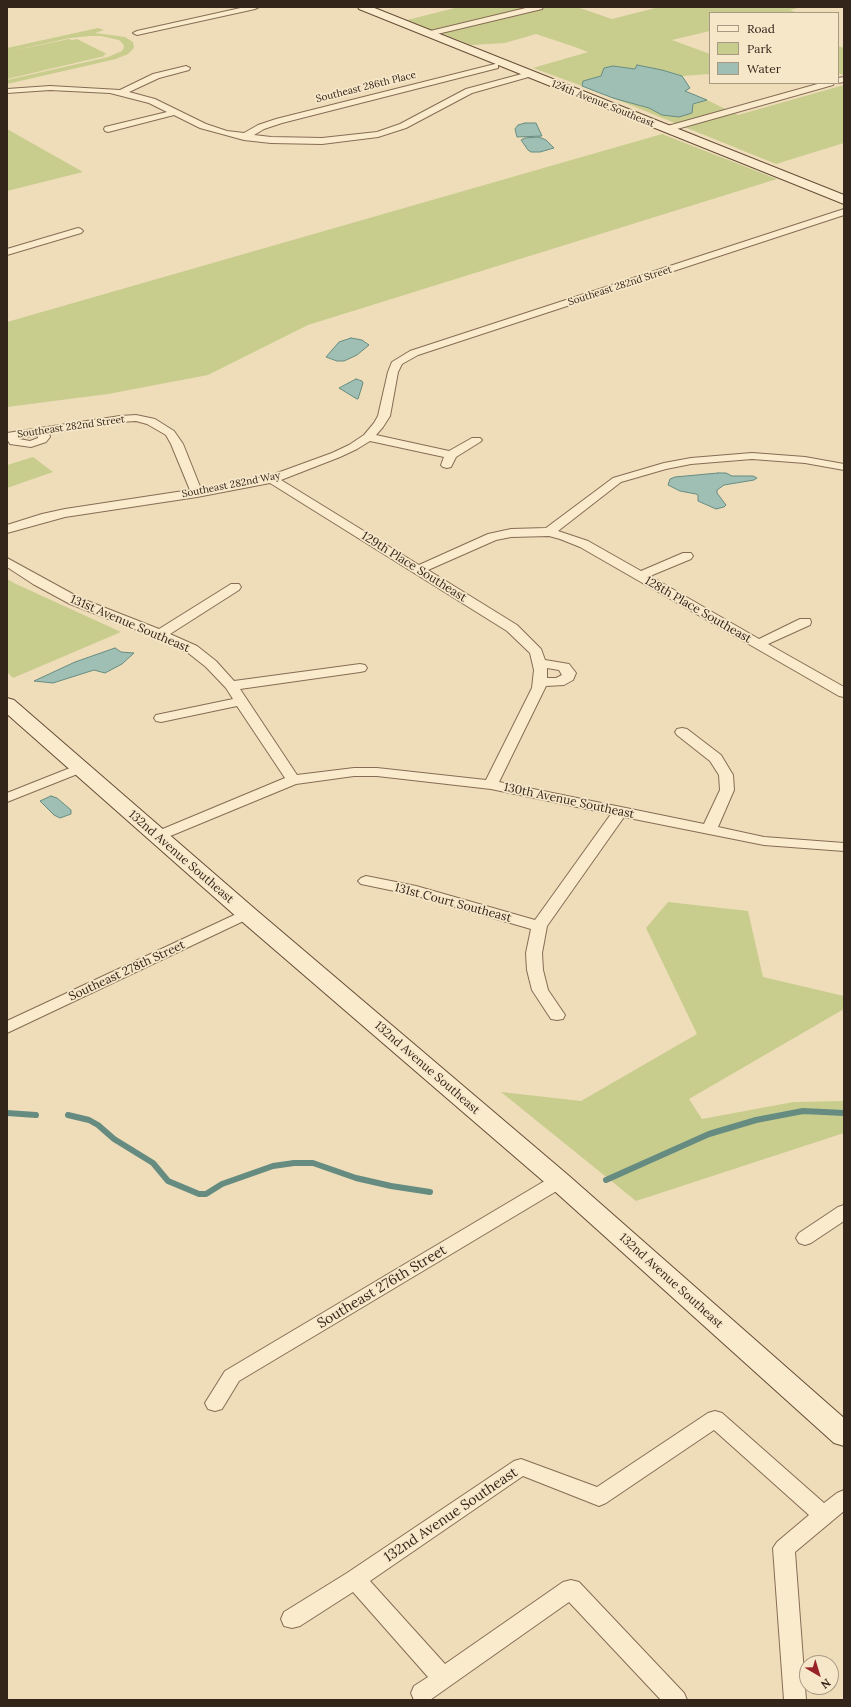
<!DOCTYPE html>
<html>
<head>
<meta charset="utf-8">
<style>
  body { margin:0 }
  #map { position:relative; width:851px; height:1707px; overflow:hidden; background:#efddba; font-family:Lora,serif }
  canvas { display:block }
  .frame { position:absolute; inset:0; border:8px solid #34251a; pointer-events:none }
  .legend { position:absolute; left:709px; top:12px; width:130px; height:72px; box-sizing:border-box; background:#f6e7c9; border:1px solid #a89983; margin:0; padding:5px 7px; list-style:none; font-size:12px; color:#34251a }
  .legend li { display:flex; align-items:center; gap:8px; height:20px }
  .legend b { width:20px; border:1px solid #a89983 }
  .north { position:absolute; left:799px; top:1655px; width:40px; height:40px; box-sizing:border-box; background:#f6e7c9; border:1px solid #a89983; border-radius:50%; rotate:142deg; font-size:11px; font-weight:700; line-height:16px; text-align:center; color:#34251a }
  .north::after { content:''; display:block; margin:auto; width:14px; height:18px; background:#972228; clip-path:polygon(50% 0,100% 100%,50% 72%,0 100%) }
</style>
</head>
<body>
<div id="map">
<canvas width="851" height="1707"></canvas>
<div class="frame"></div>
<ul class="legend">
<li><b style="height:5px;background:#faebcd"></b>Road</li>
<li><b style="height:11px;background:#c8cd8e"></b>Park</li>
<li><b style="height:11px;background:#9fbfb4"></b>Water</li>
</ul>
<div class="north">N</div>
</div>
<script>
const context = document.querySelector('canvas').getContext('2d');
context.lineJoin = 'round';
function paint(path, color) {
  context.fillStyle = color;
  context.fill(path, 'evenodd');
}
function shape(rows) {
  const path = new Path2D();
  for (const r of rows) {
    path.moveTo(r[0], r[1]);
    for (let i = 2; i < r.length; i += 2) path.lineTo(r[i], r[i + 1]);
  }
  return path;
}
function stroke(path, color, width, dash) {
  context.strokeStyle = color;
  context.lineWidth = width;
  context.lineCap = dash ? 'butt' : 'round';
  context.setLineDash(dash || []);
  context.stroke(path);
}
function label(font, color, halo, rows, align = 'center') {
  context.font = font + ' Lora,serif';
  context.lineWidth = 3.5;
  context.setLineDash([]);
  context.textBaseline = 'middle';
  context.strokeStyle = halo;
  context.fillStyle = color;
  for (const [text, x, y, turn = 0] of rows) {
    context.save();
    context.translate(x, y);
    context.rotate((+turn || 0) * Math.PI / 180);
    context.textAlign = isNaN(turn) ? turn : align;
    if (halo) context.strokeText(text, 0, 0);
    context.fillText(text, 0, 0);
    context.restore();
  }
}
paint(shape([
  [459,7,577,7,612,19,655,8,653,7,802,7,790,10,799,13,710,13,710,31,672,40,710,54,710,74,682,76,662,70,638,65,635,69,613,66,601,76,583,81,582,86,533,68,588,52,575,47,536,34,505,43,471,45,407,20],
  [98,28,104,30,95,33,125,37,133,42,134,48,128,54,116,59,7,84,7,80,108,57,122,51,124,47,123,44,119,40,101,36,90,36,70,38,7,52,7,48],
  [69,39,72,40,77,39,107,54,103,55,105,56,7,79,7,52],
  [838,46,844,48,843,75,838,73],
  [844,85,844,143,776,164,613,98,649,108,662,115,707,100,738,115],
  [7,129,83,172,7,191],
  [662,134,777,179,308,325,208,375,108,394,7,407,7,322],
  [33,457,53,472,7,488,7,465],
  [7,579,16,584,121,632,13,678,7,672],
  [668,902,748,911,763,977,844,996,844,1009,689,1099,702,1119,793,1102,844,1101,844,1133,636,1201,501,1092,581,1101,697,1034,646,928]
]), '#c8cd8e');
const water = shape([
  [637,65,662,70,682,76,690,88,685,91,707,100,693,104,692,113,679,117,662,115,649,108,613,98,582,86,583,81,601,76,604,68,613,66,635,69,637,65],
  [525,123,536,123,542,136,517,137,515,129,518,125,525,123],
  [539,137,546,140,554,148,540,152,531,152,528,150,521,140,525,138,539,137],
  [351,338,362,340,369,345,357,355,344,361,337,361,326,357,339,342,351,338],
  [356,379,362,381,363,383,358,399,357,399,339,388,356,379],
  [718,473,726,473,732,476,753,476,757,478,754,480,724,485,717,490,717,493,726,505,724,507,716,509,698,501,698,495,696,494,680,491,668,485,670,479,675,477,718,473],
  [115,648,121,652,134,653,122,664,105,673,94,670,53,683,34,681,75,662,115,648],
  [51,796,57,798,71,810,71,814,60,818,54,815,40,801,51,796]
]);
paint(water, '#9fbfb4');
stroke(water, '#668c81', 1);
stroke(shape([
  [7,1113,36,1115],
  [68,1115,89,1120,98,1125,114,1139,153,1163,168,1181,199,1194,206,1194,222,1184,273,1166,294,1163,313,1163,356,1178,391,1186,430,1192],
  [606,1180,709,1134,756,1120,803,1111,844,1113]
]), '#668c81', 6);
const street = shape([
  [245,7,259,7,255,9,137,35,133,33,137,31,245,7],
  [530,7,543,7,542,9,429,36,425,34,426,32,530,7],
  [495,64,498,64,498,68,282,123,264,129,254,135,271,137,322,138,377,132,400,124,466,89,529,72,533,74,532,76,472,93,406,128,378,137,322,144,271,143,244,140,200,128,174,115,108,132,105,131,104,129,105,127,167,112,149,103,110,93,50,90,7,93,7,89,50,86,120,90,153,74,186,66,190,68,189,70,159,78,129,92,155,99,206,124,227,131,244,133,258,125,276,119,495,64],
  [844,77,844,82,838,83,836,83,838,83,838,78,844,77],
  [821,83,834,83,833,85,670,131,664,131,663,129,664,127,821,83],
  [844,209,844,215,418,355,402,364,398,372,390,416,383,427,376,435,449,451,472,438,480,438,482,440,480,442,456,457,451,467,447,468,443,467,441,465,444,457,370,441,357,449,340,457,281,480,419,565,488,534,511,529,546,528,613,478,664,463,691,458,752,453,805,457,844,464,844,470,805,463,752,459,691,464,666,469,621,482,558,531,588,541,641,571,683,553,691,553,693,556,691,559,650,576,759,639,800,619,810,619,811,622,810,625,768,644,844,687,844,697,839,696,580,547,560,539,549,536,511,537,496,540,428,570,517,625,541,649,545,660,569,664,576,673,573,680,564,685,546,686,499,782,704,824,720,790,719,775,710,761,677,735,675,732,677,729,682,728,687,729,721,755,733,775,734,790,718,827,764,837,844,843,844,851,764,845,624,817,547,926,542,953,543,970,548,990,565,1015,563,1019,557,1020,551,1019,532,990,527,970,526,953,531,929,414,895,361,884,358,881,361,878,366,876,416,886,535,920,611,814,491,789,377,776,354,776,296,784,163,839,158,840,153,839,151,836,153,833,285,778,237,706,161,722,156,721,154,718,156,715,233,699,226,688,206,667,187,652,155,637,70,604,33,584,7,567,7,558,80,598,159,629,231,584,239,584,241,587,239,590,170,634,197,646,216,661,234,681,360,664,365,665,367,668,365,671,360,672,240,689,297,775,354,768,377,768,486,780,532,688,534,670,530,653,507,631,270,483,197,497,65,517,7,533,7,525,42,514,65,509,190,490,171,444,166,435,147,424,136,421,120,422,49,433,50,437,46,442,31,447,10,444,7,439,7,433,120,416,136,415,155,419,174,431,183,444,201,489,269,476,332,453,349,445,364,435,374,423,378,416,388,372,392,362,410,351,844,209],
  [38,435,38,438,30,441,19,439,18,438,38,435],
  [547,668,559,670,562,675,556,678,547,678,547,668],
  [78,228,81,229,83,231,81,233,7,255,7,249,78,228],
  [80,764,85,765,87,768,85,771,7,802,7,793,80,764],
  [247,909,252,911,255,914,252,917,7,1033,7,1021,247,909],
  [559,1175,565,1176,568,1181,565,1186,239,1381,222,1409,215,1411,208,1409,205,1403,225,1371,553,1176,559,1175],
  [844,1205,844,1221,811,1243,805,1245,799,1243,796,1238,799,1233,838,1207,844,1205],
  [715,1411,722,1413,824,1503,837,1493,844,1490,844,1511,795,1552,806,1700,784,1700,773,1548,777,1542,809,1515,714,1430,606,1503,599,1506,523,1476,370,1581,445,1664,563,1582,571,1580,579,1582,684,1693,687,1700,661,1700,569,1602,430,1700,414,1700,411,1693,414,1686,428,1677,353,1592,300,1626,292,1628,284,1626,281,1619,284,1612,347,1573,514,1461,521,1459,597,1487,708,1413,715,1411]
]);
const secondary = shape([
  [358,7,372,7,844,195,844,204,359,9,358,7],
  [7,698,14,700,255,909,568,1175,844,1418,844,1446,834,1443,550,1187,239,919,7,714,7,698]
]);
stroke(street, '#866c54', 2);
stroke(secondary, '#674d37', 2);
paint(street, '#faebcd');
paint(secondary, '#faebcd');
label('10px', '#34251a', '#f6e7c9', [
  ["Southeast 286th Place",366,87,-14],
  ["124th Avenue Southeast",603,104,22],
  ["Southeast 282nd Street",620,286,-18],
  ["Southeast 282nd Street",71,427,-8],
  ["Southeast 282nd Way",231,485,-11]
]);
label('12px', '#34251a', '#f6e7c9', [
  ["129th Place Southeast",414,567,32],
  ["128th Place Southeast",698,610,30],
  ["131st Avenue Southeast",130,624,23],
  ["130th Avenue Southeast",569,801,12],
  ["132nd Avenue Southeast",181,857,41],
  ["131st Court Southeast",453,903,15],
  ["Southeast 278th Street",127,971,-25],
  ["132nd Avenue Southeast",427,1068,41],
  ["132nd Avenue Southeast",671,1281,42]
]);
label('14px', '#34251a', '#f6e7c9', [
  ["Southeast 276th Street",382,1287,-31],
  ["132nd Avenue Southeast",451,1515,-34]
]);
</script>
</body>
</html>
